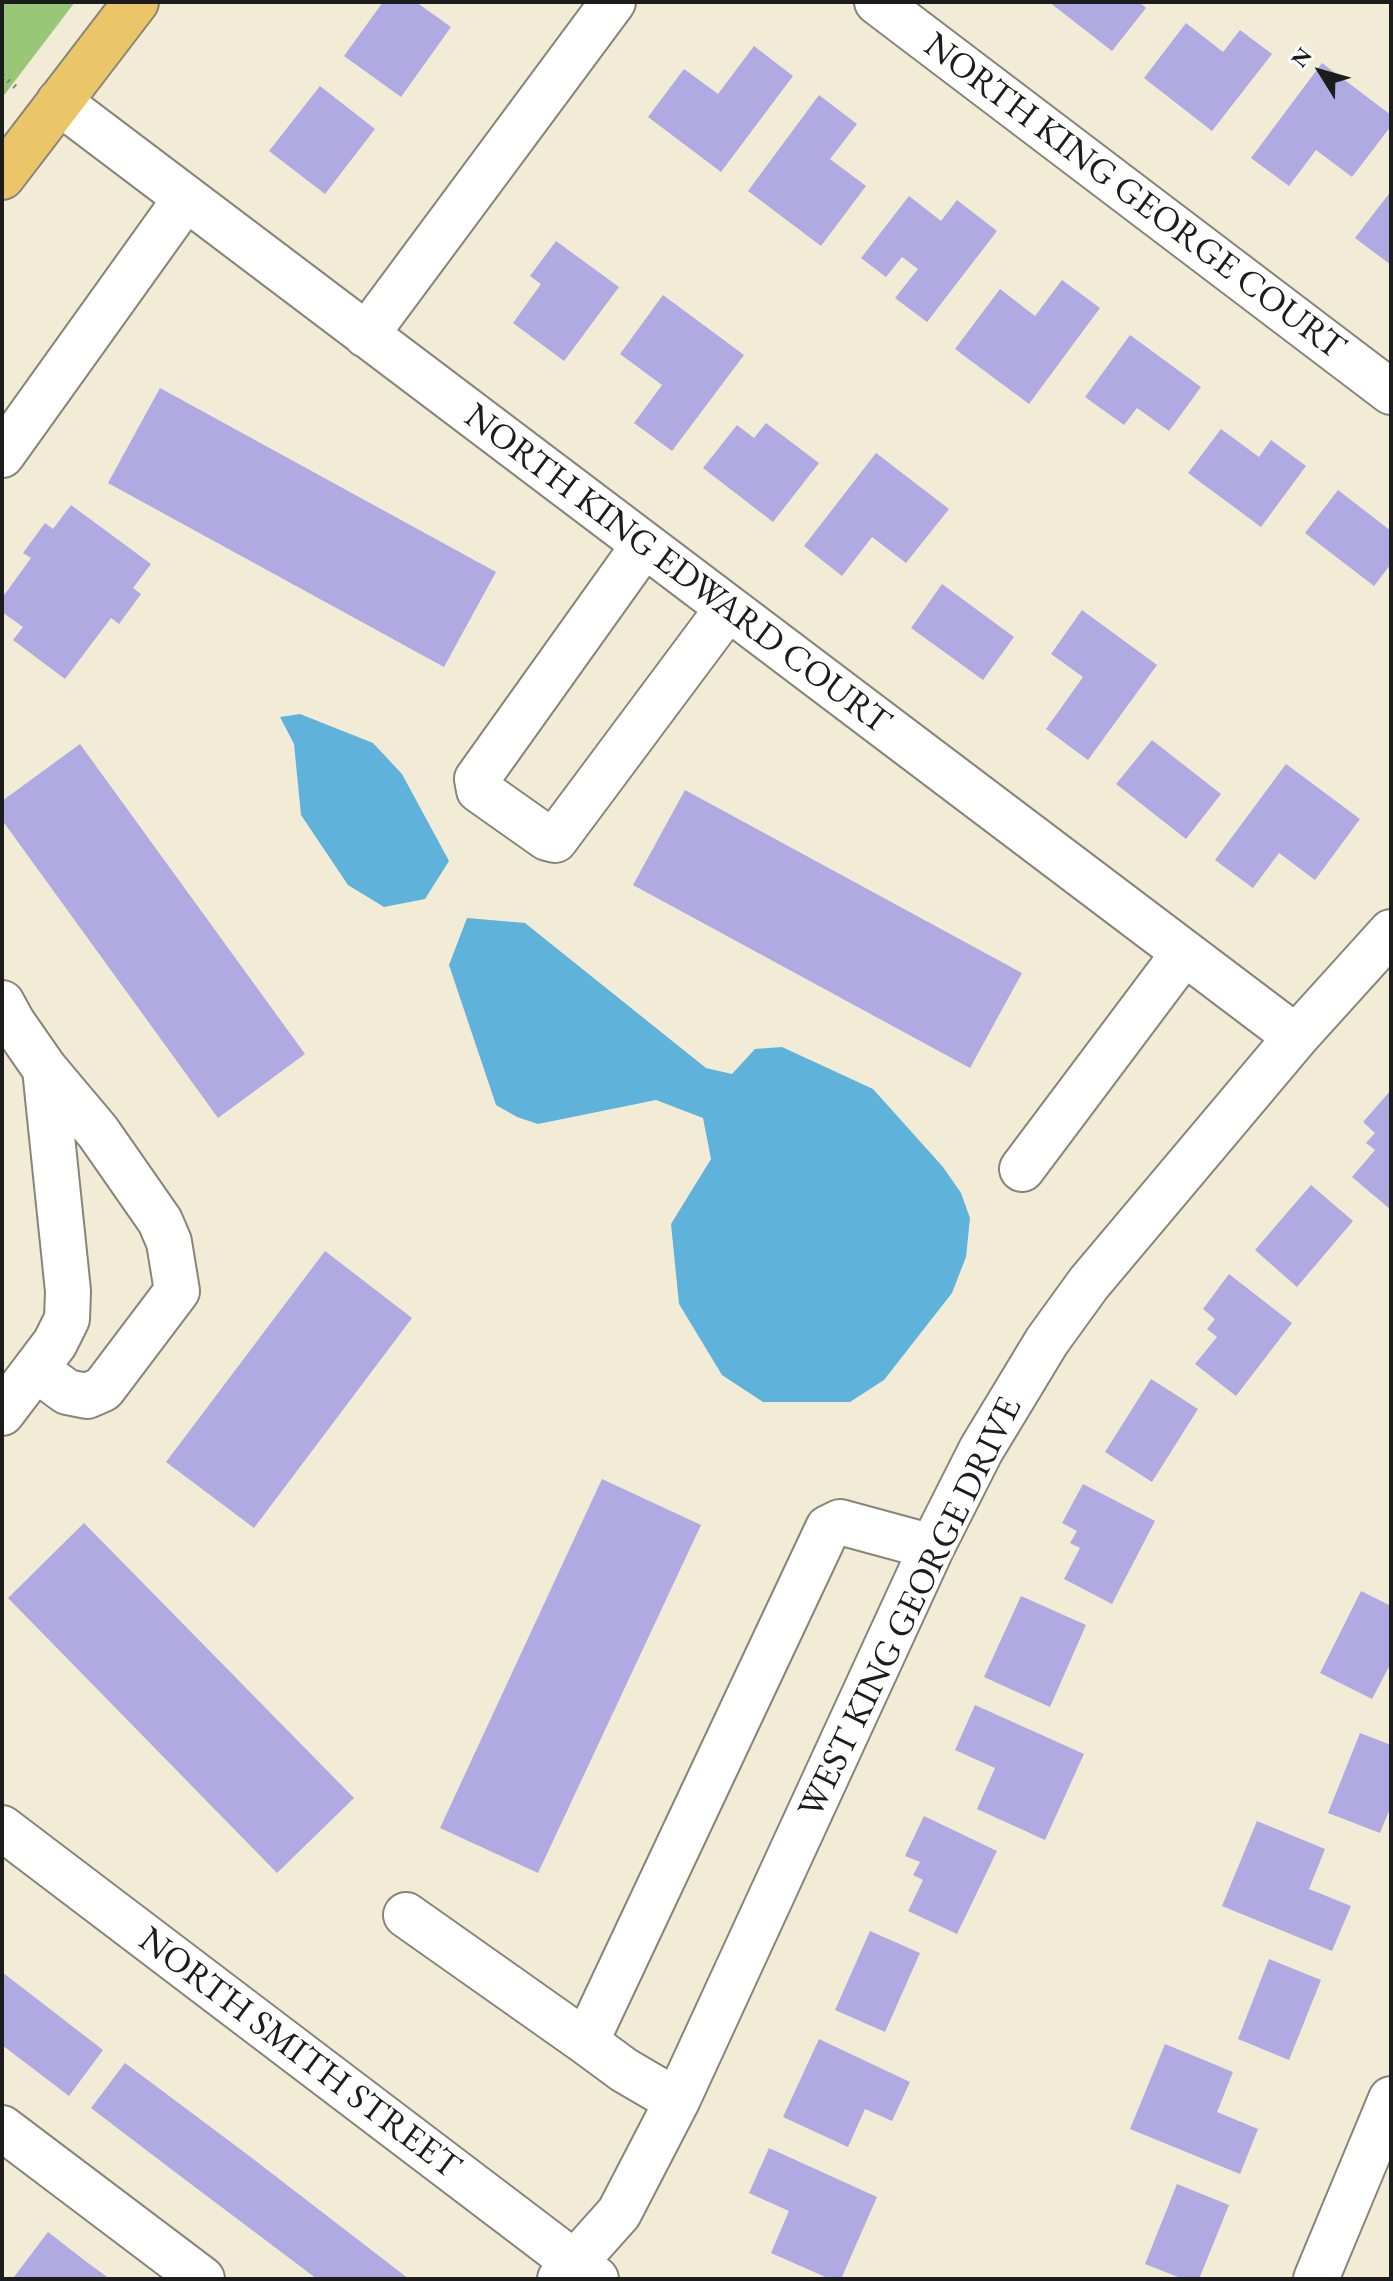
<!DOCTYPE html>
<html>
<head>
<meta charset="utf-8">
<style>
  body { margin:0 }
  #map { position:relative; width:1393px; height:2281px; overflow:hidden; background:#f2ecd6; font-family:"EB Garamond",serif }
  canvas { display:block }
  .frame { position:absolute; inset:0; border:4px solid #1c1c1c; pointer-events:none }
  .north { position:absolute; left:1281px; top:32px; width:80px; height:80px; -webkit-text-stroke:6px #fff; paint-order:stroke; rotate:307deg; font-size:22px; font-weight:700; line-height:32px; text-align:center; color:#1c1c1c }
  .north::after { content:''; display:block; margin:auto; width:28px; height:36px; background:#1c1c1c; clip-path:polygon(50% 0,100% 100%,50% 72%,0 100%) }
</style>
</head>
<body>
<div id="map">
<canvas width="1393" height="2281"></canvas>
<div class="frame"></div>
<div class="north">N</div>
</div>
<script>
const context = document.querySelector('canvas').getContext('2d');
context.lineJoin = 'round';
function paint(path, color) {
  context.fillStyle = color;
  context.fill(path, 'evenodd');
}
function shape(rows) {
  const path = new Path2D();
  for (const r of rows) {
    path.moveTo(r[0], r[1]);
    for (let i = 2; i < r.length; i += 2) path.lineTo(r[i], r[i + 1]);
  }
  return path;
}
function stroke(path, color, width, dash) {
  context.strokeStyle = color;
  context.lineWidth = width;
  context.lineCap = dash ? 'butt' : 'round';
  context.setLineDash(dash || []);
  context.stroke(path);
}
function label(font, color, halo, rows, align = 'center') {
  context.font = font + ' "EB Garamond",serif';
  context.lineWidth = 8;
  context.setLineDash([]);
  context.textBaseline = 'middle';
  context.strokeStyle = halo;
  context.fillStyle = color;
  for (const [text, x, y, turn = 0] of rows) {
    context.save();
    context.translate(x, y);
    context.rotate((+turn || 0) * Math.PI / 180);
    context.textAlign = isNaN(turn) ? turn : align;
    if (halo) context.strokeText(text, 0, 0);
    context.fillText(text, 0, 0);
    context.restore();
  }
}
paint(shape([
  [2,2,75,2,2,98]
]), '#98c877');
paint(shape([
  [300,714,373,743,402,774,449,861,425,899,384,907,348,885,301,815,294,744,280,717],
  [467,918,525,923,706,1068,732,1074,755,1049,782,1047,873,1089,943,1167,961,1193,970,1218,966,1257,952,1293,884,1380,850,1402,763,1402,722,1375,679,1304,671,1224,711,1159,703,1118,656,1100,538,1124,517,1117,496,1105,449,965]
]), '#5fb2da');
paint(shape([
  [383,2,416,2,451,27,401,97,344,56],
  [1049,2,1139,2,1146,8,1112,51],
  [1186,23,1223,52,1240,30,1272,54,1212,131,1144,78],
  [754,46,793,76,721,172,648,117,684,69,718,94],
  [1322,63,1391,115,1391,126,1352,177,1316,150,1289,186,1251,158],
  [320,86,375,129,325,194,269,151],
  [819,95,857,124,830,159,866,186,821,246,748,191],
  [1391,191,1391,265,1355,238],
  [909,196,941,221,957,200,997,231,927,322,895,298,918,269,902,257,886,277,861,258],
  [556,241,619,287,564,361,513,323,541,284,530,276],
  [1062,280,1100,308,1029,404,955,349,1000,289,1035,316],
  [663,295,744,355,672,451,634,423,662,385,620,354],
  [1130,335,1201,387,1169,431,1137,408,1124,425,1085,397],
  [160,388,496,572,444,667,108,483],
  [766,423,819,463,773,522,703,468,737,425,754,438],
  [1221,429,1259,457,1271,440,1306,466,1261,527,1188,473],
  [876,453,949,509,906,563,872,537,842,576,804,546],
  [1338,490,1391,531,1391,564,1374,586,1305,533],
  [71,505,151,564,133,588,141,594,119,624,111,618,65,679,13,640,23,627,2,612,2,598,31,558,23,553,45,523,53,529],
  [942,584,1014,637,983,680,911,628],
  [1082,610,1157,665,1088,760,1046,729,1083,677,1051,654],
  [1152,740,1221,794,1186,839,1116,784],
  [80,744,305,1054,218,1118,2,820,2,801],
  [1286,764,1360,819,1315,880,1279,853,1253,888,1215,860],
  [685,790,1022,973,970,1068,633,885],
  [1391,1090,1391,1210,1352,1177,1375,1150,1366,1143,1375,1133,1363,1122],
  [1311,1185,1353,1221,1297,1287,1255,1250],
  [325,1251,412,1318,254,1528,166,1462],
  [1229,1274,1292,1323,1236,1396,1195,1364,1217,1337,1207,1329,1215,1319,1203,1309],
  [1151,1379,1198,1409,1152,1482,1105,1452],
  [602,1479,701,1525,538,1873,440,1828],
  [1083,1484,1155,1521,1112,1604,1064,1579,1080,1548,1070,1543,1077,1531,1062,1523],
  [84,1523,354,1798,277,1873,8,1598],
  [1361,1591,1391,1606,1391,1663,1372,1699,1320,1673],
  [1021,1596,1086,1625,1050,1707,984,1677],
  [975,1705,1084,1754,1045,1840,977,1809,995,1768,955,1750],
  [1360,1733,1391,1745,1391,1806,1380,1833,1328,1813],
  [924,1816,997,1851,957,1934,908,1911,923,1880,913,1875,920,1862,905,1856],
  [1257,1821,1325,1849,1309,1889,1351,1906,1332,1951,1222,1906],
  [870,1931,920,1953,885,2032,835,2010],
  [1269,1959,1321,1980,1289,2060,1238,2039],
  [2,1972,103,2050,69,2096,2,2045],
  [819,2039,910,2082,892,2121,865,2109,848,2147,783,2117],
  [1165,2044,1233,2072,1217,2112,1258,2129,1240,2174,1130,2129],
  [125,2063,248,2155,409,2279,317,2279,171,2169,91,2108],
  [769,2148,877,2197,841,2279,830,2279,771,2253,789,2211,749,2193],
  [1177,2184,1229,2205,1199,2279,1183,2279,1145,2264],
  [48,2232,88,2263,110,2279,14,2277]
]), '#b0a9e2');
const minor = shape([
  [877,2,1391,392],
  [59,102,1296,1037],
  [366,335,613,2],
  [2,455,186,198],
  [644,545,477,779,479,790,547,838,555,840,728,608],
  [2,1003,13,1023,45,1069,68,1291,67,1319,55,1343,2,1413],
  [1022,1169,1184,953],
  [37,1370,67,1392,87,1396,103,1389,177,1291,169,1242,160,1221,98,1132,45,1069],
  [2,1828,596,2279],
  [406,1915,586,2042],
  [677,2101,624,2070,586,2042,828,1528,840,1522,932,1547],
  [2,2128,202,2279],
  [560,2279,619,2213,677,2101,932,1547,981,1450,1047,1341,1089,1283,1296,1037,1391,932],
  [1316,2279,1391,2099]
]);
const major = shape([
  [2,177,136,2]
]);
stroke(minor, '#878479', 48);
stroke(major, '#878479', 48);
stroke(shape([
  [2,75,19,90]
]), '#878479', 5, [2, 6]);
stroke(minor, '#fff', 44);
stroke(major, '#ebc669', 44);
label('36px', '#1c1c1c', '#fff', [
  ["NORTH KING GEORGE COURT",1134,197,37],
  ["NORTH KING EDWARD COURT",677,570,37],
  ["WEST KING GEORGE DRIVE",911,1608,-64],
  ["NORTH SMITH STREET",299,2054,37]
]);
</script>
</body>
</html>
